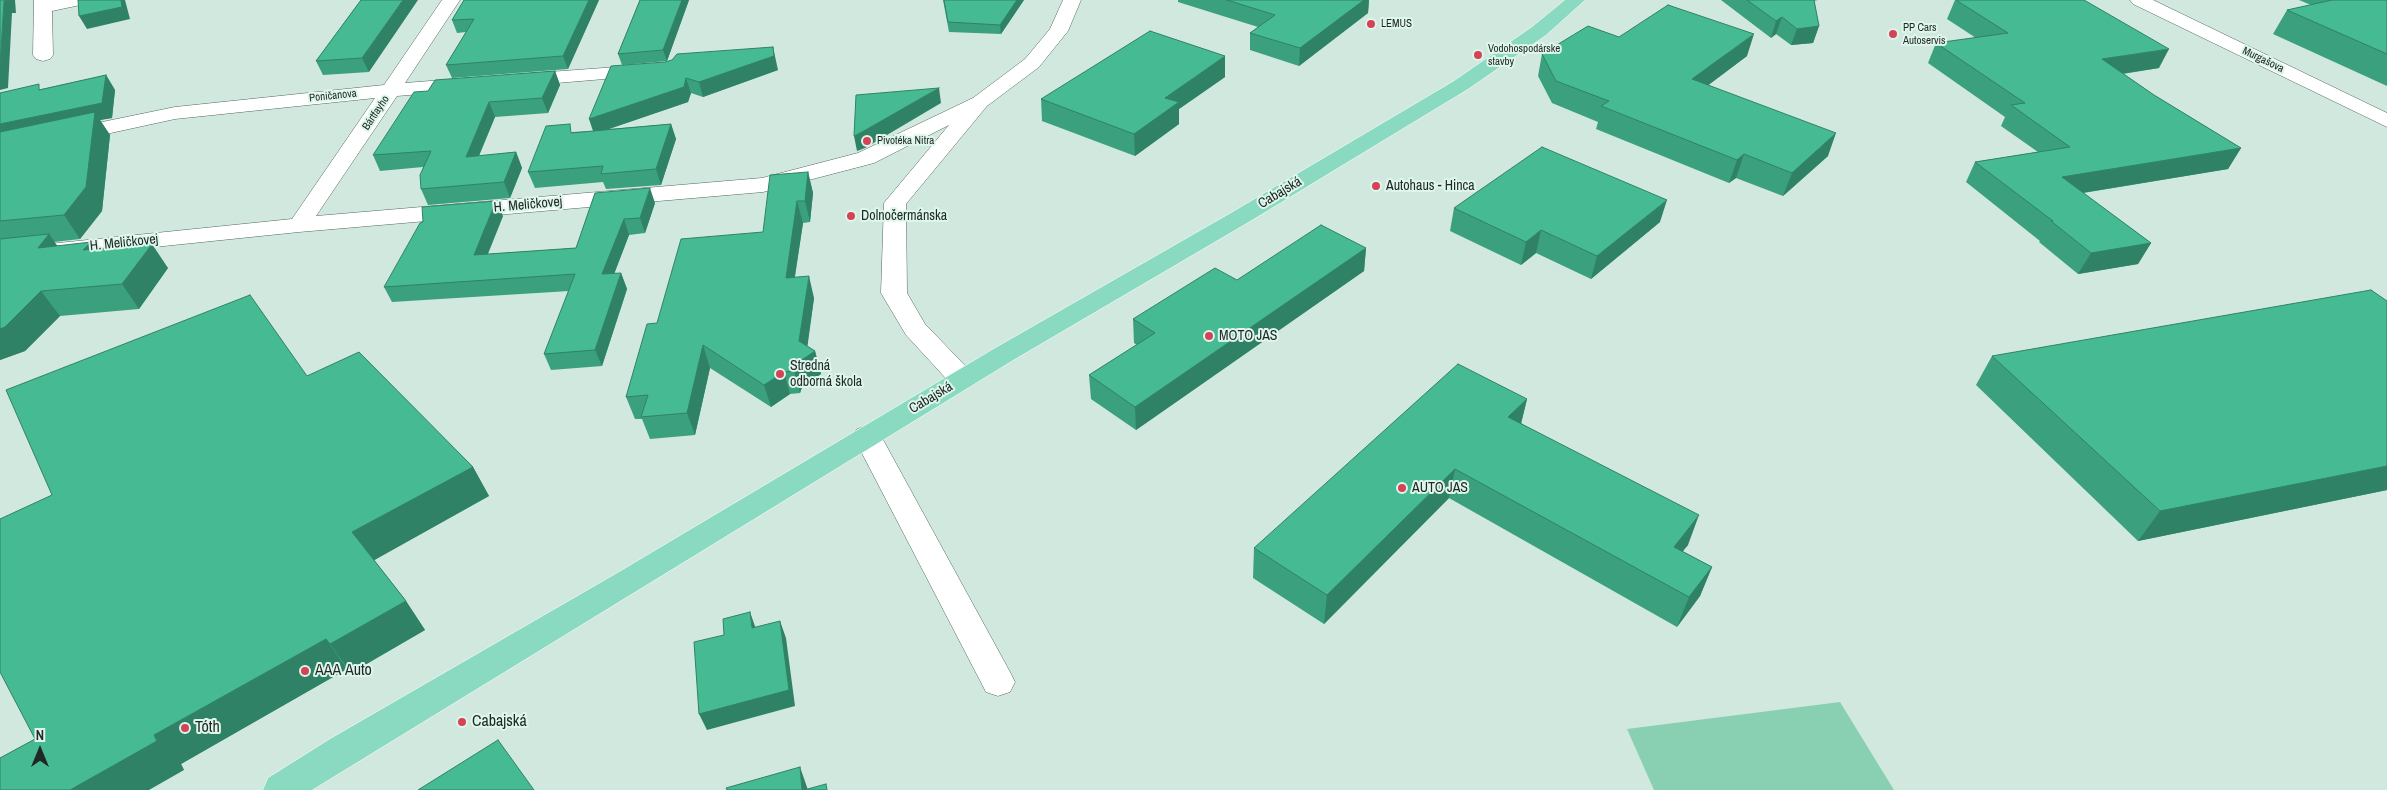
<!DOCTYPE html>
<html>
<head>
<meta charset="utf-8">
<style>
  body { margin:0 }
  #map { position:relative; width:2387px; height:790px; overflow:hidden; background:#d1e8de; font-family:"Archivo Narrow",sans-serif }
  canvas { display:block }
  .north { position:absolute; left:15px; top:725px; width:50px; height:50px; -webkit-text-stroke:4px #def6eb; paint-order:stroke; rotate:0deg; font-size:14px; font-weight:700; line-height:20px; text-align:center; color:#1f2824 }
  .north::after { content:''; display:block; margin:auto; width:18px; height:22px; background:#1f2824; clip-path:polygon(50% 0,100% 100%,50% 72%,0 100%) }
</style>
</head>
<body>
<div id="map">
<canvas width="2387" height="790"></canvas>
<div class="north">N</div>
</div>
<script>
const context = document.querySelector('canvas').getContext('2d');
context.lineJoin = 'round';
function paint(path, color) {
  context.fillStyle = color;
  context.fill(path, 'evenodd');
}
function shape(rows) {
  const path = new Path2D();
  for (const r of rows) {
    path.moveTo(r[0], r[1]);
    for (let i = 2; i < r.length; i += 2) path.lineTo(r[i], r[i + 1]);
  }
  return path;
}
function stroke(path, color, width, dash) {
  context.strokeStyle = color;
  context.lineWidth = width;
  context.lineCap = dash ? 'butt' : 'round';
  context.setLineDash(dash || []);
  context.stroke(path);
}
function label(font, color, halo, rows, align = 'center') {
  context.font = font + ' "Archivo Narrow",sans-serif';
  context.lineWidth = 4;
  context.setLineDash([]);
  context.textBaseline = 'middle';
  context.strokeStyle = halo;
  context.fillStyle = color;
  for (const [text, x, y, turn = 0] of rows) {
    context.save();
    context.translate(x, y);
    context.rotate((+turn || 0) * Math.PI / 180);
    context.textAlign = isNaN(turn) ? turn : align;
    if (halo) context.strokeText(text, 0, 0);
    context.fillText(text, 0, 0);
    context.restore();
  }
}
paint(shape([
  [1840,702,1894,790,1654,790,1627,729]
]), '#89d0b3');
const minor = shape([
  [34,0,88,0,85,4,52,11,53,55,50,59,43,61,36,59,33,55,34,0],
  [442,0,460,0,405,83,468,78,475,80,478,84,475,88,468,90,397,96,316,216,762,178,858,153,973,98,1025,59,1050,29,1063,0,1081,0,1068,31,1039,67,987,106,906,204,907,293,925,324,972,373,976,379,972,385,962,388,952,385,906,335,881,293,884,203,949,125,874,163,763,192,299,232,0,263,0,249,292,219,375,98,175,119,0,157,0,143,175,107,384,85,442,0],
  [2130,0,2153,0,2387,113,2387,127,2133,4,2130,0],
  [645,65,652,67,655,71,652,75,521,86,514,84,511,80,514,76,521,74,645,65],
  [867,426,877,429,881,436,1010,672,1015,682,1010,692,998,696,986,692,853,436,857,429,867,426]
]);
const major = shape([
  [1565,0,1585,0,1546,35,1468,89,1247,223,1015,359,312,790,263,790,268,778,330,739,619,572,997,347,1231,213,1454,81,1532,27,1565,0]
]);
stroke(minor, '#54685f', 1);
stroke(major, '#fff', 1);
paint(minor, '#fff');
paint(major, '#89dac1');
paint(shape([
  [361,0,369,72,323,75,316,61],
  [599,0,568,69,452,78,446,65,466,32,457,33,452,20],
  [640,0,689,0,667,61,622,65,618,54],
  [943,0,1024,0,1001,34,949,32],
  [1178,0,1369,0,1368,13,1299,66,1250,50,1250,33,1258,27,1178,2],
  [1721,0,1818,0,1814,1,1819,26,1813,43,1791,45,1776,34,1771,38],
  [1955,0,2159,68,2123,74,2154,95,2241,148,2228,169,2083,193,2151,243,2138,264,2078,274,2039,242,2040,241,1966,182,1975,162,2038,152,2001,126,2005,117,1928,63,1936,43,1976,38,1947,19],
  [2299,0,2387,0,2387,86,2273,34,2287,10,2311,5],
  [1619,37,1747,56,1708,85,1828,156,1783,196,1736,178,1729,183,1596,129,1598,122,1552,103,1538,76,1542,54],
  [611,66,778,70,703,97,691,93,688,102,609,129,671,124,676,139,661,185,606,189,603,182,535,188,528,172,572,132,593,131],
  [555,71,560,85,548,113,495,117,479,156,516,152,522,168,510,198,428,205,421,189,423,167,380,171,373,155],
  [106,75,115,90,112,118,100,120,110,135,102,211,80,239,54,242,57,246,96,249,168,268,139,309,60,316,25,351,0,360,0,93,42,89],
  [1225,77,1179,109,1179,124,1135,156,1042,121,1041,99],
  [808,172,813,193,810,222,803,223,795,277,814,298,807,346,815,351,821,374,802,387,800,393,790,394,771,407,710,368,695,435,650,439,642,419,635,419,626,397,657,323,763,232],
  [595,193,655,203,645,233,629,235,614,274,621,273,627,289,602,366,551,370,544,354,569,291,392,302,384,287,503,216,488,254,576,248],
  [1454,208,1660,222,1591,279,1536,253,1521,265,1450,231],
  [1366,248,1364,271,1136,430,1091,399,1089,375,1137,345,1134,343,1133,319],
  [2387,301,2387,490,2138,541,1976,385,1992,356],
  [307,376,473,467,489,496,374,560,406,601,425,630,351,673,347,669,181,764,184,770,35,739,52,495],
  [1527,399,1521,423,1688,545,1682,551,1712,567,1700,596,1677,627,1449,498,1324,624,1253,578,1254,548]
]), '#3ba07e');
paint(shape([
  [7,0,15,0,16,13,12,13,8,88,0,90,0,66,4,1],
  [121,0,125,0,130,19,87,29,79,16],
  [403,0,418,0,369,72,362,58],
  [589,0,599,0,568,69,563,56],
  [682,0,689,0,667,61,663,50],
  [1017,0,1024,0,1001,34,1000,25],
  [1364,0,1369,0,1368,13,1299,66,1300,48],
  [1782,17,1776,34,1771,38,1776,21],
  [1819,26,1813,43,1791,45,1797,29],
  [1754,34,1747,56,1686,102,1692,79],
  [773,47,778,70,703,97,699,82],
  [2169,49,2159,68,2092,78,2102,59],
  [1225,56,1225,77,1179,109,1179,124,1135,156,1134,134,1165,98],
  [555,71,560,85,548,113,542,98],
  [106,75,115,90,112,118,100,120,110,135,102,211,80,239,64,215,0,141,0,124],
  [686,78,691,93,688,102,594,134,589,119],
  [939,88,941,103,865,148,857,151,854,136],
  [489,102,495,117,472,172,466,157],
  [671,124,676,139,661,185,656,169],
  [1836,133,1828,156,1783,196,1792,173],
  [2241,148,2228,169,2051,198,2062,177],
  [516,152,522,168,510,198,504,182],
  [1744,154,1736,178,1729,183,1737,160],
  [808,172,813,193,810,222,805,201],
  [650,188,655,203,645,233,640,218],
  [1667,200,1660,222,1591,279,1597,256],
  [496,201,503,216,481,270,474,255],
  [797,201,803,223,791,300,786,278],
  [624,219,629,235,608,290,602,274],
  [1541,230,1536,253,1521,265,1526,242],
  [49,234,66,258,38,248],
  [91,242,108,266,83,250],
  [2151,243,2138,264,2078,274,2091,253],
  [152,244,168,268,139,309,122,284],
  [1366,248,1364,271,1136,430,1135,407],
  [621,273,627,289,602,366,595,350],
  [809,276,814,298,806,357,815,351,821,374,802,387,800,393,794,371],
  [41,291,60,316,25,351,0,360,0,329],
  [703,345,710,368,695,435,687,413],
  [784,372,790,394,771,407,764,385],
  [1527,399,1520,428,1508,417],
  [2387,466,2387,490,2138,541,2160,511],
  [473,467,489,496,371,562,352,532],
  [1455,469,1449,498,1324,624,1327,595],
  [1699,515,1688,545,1663,576,1674,547],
  [1712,567,1700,596,1677,627,1689,597],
  [406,601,425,630,351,673,330,644],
  [750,612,756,629,752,628],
  [780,621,786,638,795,706,707,730,699,714],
  [326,639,347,669,181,764,184,770,149,790,70,790,154,735],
  [800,767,808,790,802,790]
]), '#308267');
const building = shape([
  [0,0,7,0,4,1,0,66,0,0],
  [78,0,121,0,122,7,79,16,78,0],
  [361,0,403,0,362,58,316,61,361,0],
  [464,0,589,0,563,56,446,65,474,19,452,20,464,0],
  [640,0,682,0,663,50,618,54,640,0],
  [944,0,1017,0,1000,25,948,22,944,0],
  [1227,0,1364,0,1300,48,1250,33,1275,15,1227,0],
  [1747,0,1814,0,1819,26,1797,29,1782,17,1776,21,1747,0],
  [1956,0,2084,0,2169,49,2102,59,2154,95,2241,148,2062,177,2151,243,2091,253,2051,221,2053,221,1975,162,2070,147,2011,105,2025,103,1936,43,2008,33,1956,0],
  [2332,0,2387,0,2387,54,2287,10,2332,0],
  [1668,5,1754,34,1692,79,1836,133,1792,173,1744,154,1737,160,1601,106,1609,101,1556,81,1542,54,1588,26,1619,37,1668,5],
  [1150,31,1225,56,1165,98,1179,102,1134,134,1041,99,1150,31],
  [773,47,774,56,699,82,686,78,684,87,589,119,611,66,665,62,672,60,677,54,773,47],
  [555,71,542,98,489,102,466,157,516,152,504,182,421,189,420,175,431,151,373,155,414,92,428,91,435,80,555,71],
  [106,75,102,103,0,124,0,93,39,84,39,90,106,75],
  [939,88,862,132,854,136,856,95,939,88],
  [95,112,86,187,64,215,0,221,0,132,95,112],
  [570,124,571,133,671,124,656,169,601,174,603,166,528,172,546,126,570,124],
  [1542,147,1667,200,1597,256,1541,230,1526,242,1454,208,1542,147],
  [808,172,805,201,797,201,786,278,809,276,799,341,815,351,796,364,794,371,784,372,764,385,703,345,687,413,641,417,648,395,626,397,647,324,657,323,681,239,763,232,770,175,808,172],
  [650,188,640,218,624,219,602,274,621,273,595,350,544,354,575,274,384,287,420,223,423,222,422,207,496,201,474,255,576,248,595,193,650,188],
  [1321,225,1366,248,1135,407,1089,375,1155,333,1133,319,1215,268,1237,280,1321,225],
  [49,234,38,248,91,242,83,250,152,244,122,284,41,291,5,327,0,329,0,239,49,234],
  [2371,290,2387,301,2387,466,2160,511,1992,356,2371,290],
  [250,295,307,376,359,352,473,467,352,532,406,601,330,644,326,639,154,735,157,741,70,790,0,790,0,758,35,739,0,672,0,519,52,495,6,390,250,295],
  [1458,364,1527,399,1508,417,1699,515,1674,547,1712,567,1689,597,1455,469,1327,595,1254,548,1458,364],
  [750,612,752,628,780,621,789,690,699,714,694,642,724,635,723,619,750,612],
  [498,740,534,790,418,790,498,740],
  [800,767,802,790,727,790,726,788,800,767],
  [826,784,827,790,804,790,826,784]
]);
paint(building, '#45ba93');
stroke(building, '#308267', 1);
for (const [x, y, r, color] of [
  [1371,24,5,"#d44356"],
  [1893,34,5,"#d44356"],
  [1478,55,5,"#d44356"],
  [867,141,5,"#d44356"],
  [1376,186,5,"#d44356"],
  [851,216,5,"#d44356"],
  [1209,336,5,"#d44356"],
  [780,374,5,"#d44356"],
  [1402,488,5,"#d44356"],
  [305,671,5,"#d44356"],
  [462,722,5,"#d44356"],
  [185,728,5,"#d44356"]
]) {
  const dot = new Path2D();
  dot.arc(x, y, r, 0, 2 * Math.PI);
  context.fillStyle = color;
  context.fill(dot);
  stroke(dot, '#def6eb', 2);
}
label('11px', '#1f2824', '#def6eb', [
  ["LEMUS",1381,24],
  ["PP Cars",1903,28],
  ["Autoservis",1903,41],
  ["Vodohospodárske",1488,49],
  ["stavby",1488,62],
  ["Pivotéka Nitra",877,141]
], 'left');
label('11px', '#1f2824', '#def6eb', [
  ["Murgašova",2263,60,26],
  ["Poničanova",333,96,-6],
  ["Bártfayho",376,113,-56]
]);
label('14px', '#1f2824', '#def6eb', [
  ["Autohaus - Hinca",1386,186],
  ["Dolnočermánska",861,216],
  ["MOTO JAS",1219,336],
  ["Stredná",790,366],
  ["odborná škola",790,382],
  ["AUTO JAS",1412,488]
], 'left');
label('14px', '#1f2824', '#def6eb', [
  ["Cabajská",1280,193,-31],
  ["H. Meličkovej",528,205,-5],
  ["H. Meličkovej",124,243,-6],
  ["Cabajská",931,398,-31]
]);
label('16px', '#1f2824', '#def6eb', [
  ["AAA Auto",315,671],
  ["Cabajská",472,722],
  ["Tóth",195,728]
], 'left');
</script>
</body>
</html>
